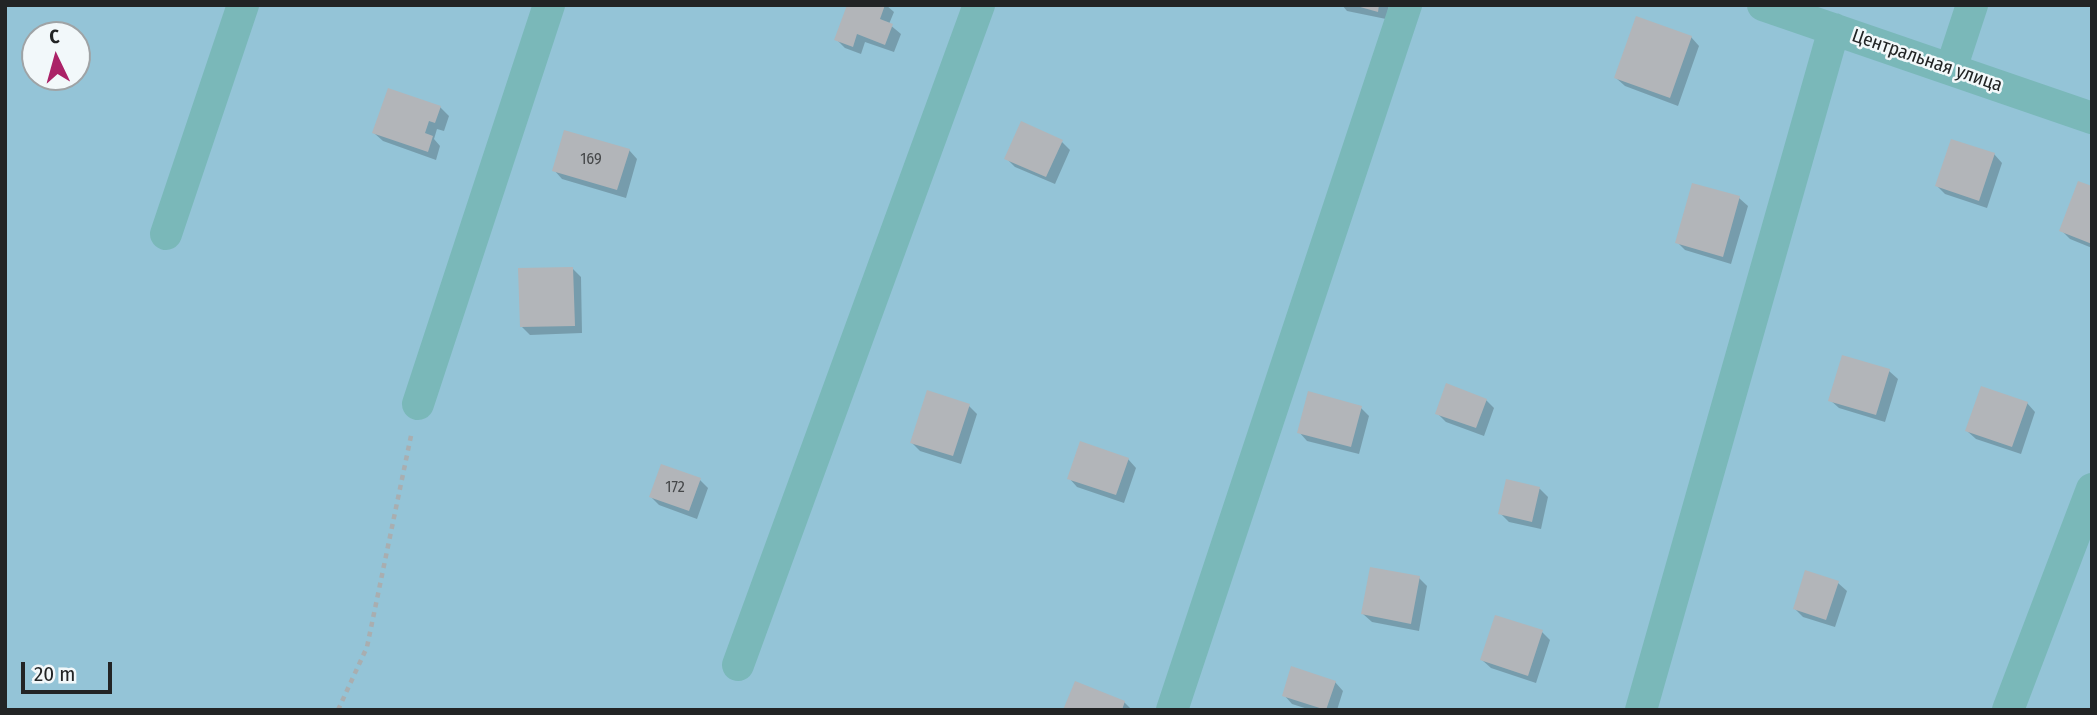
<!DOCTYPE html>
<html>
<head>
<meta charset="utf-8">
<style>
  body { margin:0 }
  #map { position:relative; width:2097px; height:715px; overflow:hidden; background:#e4eaed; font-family:"Fira Sans Condensed",sans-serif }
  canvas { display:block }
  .frame { position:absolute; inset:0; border:7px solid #222425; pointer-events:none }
  .north { position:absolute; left:21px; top:21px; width:70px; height:70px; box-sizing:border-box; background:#f2f8fa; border:2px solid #9fa3a5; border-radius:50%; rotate:355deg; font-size:19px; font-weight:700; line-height:28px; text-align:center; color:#222425 }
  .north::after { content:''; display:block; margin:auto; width:24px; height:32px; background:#ab2267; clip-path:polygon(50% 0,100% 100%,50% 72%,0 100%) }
  .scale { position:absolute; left:21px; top:662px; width:91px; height:32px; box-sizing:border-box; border:4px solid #222425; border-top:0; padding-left:9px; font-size:21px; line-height:24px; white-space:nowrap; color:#222425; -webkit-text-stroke:5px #f2f8fa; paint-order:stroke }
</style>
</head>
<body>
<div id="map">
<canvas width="2097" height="715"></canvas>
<div class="frame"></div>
<div class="north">С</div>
<div class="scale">20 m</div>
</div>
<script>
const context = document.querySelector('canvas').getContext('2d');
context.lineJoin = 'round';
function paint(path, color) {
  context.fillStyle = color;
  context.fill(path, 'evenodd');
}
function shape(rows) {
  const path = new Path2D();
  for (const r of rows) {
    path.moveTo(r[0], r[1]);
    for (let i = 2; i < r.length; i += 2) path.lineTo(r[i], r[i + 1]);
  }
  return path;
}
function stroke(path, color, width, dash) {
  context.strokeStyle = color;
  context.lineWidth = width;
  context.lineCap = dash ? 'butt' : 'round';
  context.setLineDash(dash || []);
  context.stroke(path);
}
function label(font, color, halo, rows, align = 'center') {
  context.font = font + ' "Fira Sans Condensed",sans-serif';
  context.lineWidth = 5;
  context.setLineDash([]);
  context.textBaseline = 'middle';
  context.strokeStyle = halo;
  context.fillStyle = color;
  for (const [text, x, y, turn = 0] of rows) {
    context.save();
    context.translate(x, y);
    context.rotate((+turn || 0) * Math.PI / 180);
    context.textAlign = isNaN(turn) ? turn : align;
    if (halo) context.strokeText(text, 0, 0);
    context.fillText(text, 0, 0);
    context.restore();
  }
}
paint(shape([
  [5,5,2092,5,2092,710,5,710],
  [35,35,77,35,77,77,35,77]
]), '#94c4d7');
paint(shape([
  [849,5,886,5,894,12,889,24,901,34,894,52,865,42,861,54,845,48,836,39],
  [1342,5,1389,5,1386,19,1347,11],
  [1691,37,1699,46,1678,106,1625,86,1616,78],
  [440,107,449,116,444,131,437,129,434,139,440,146,436,160,383,141,374,133],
  [1062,142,1070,150,1055,184,1015,167,1006,158],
  [629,150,637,159,626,198,562,179,554,170],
  [1994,154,2002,163,1987,208,1945,194,1937,186],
  [2092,188,2092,248,2070,239,2062,231],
  [1739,198,1748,206,1731,264,1685,250,1677,242],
  [572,268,581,277,582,333,530,335,522,327],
  [1889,371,1898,379,1885,422,1839,408,1830,400],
  [1486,400,1494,408,1484,436,1446,422,1437,413],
  [2027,403,2035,412,2021,454,1976,439,1967,431],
  [969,406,977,414,961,464,920,451,912,443],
  [1361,408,1369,416,1359,454,1307,441,1299,432],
  [1128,459,1136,468,1124,503,1077,487,1069,478],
  [700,480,708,488,697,519,659,505,651,497],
  [1508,481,1540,489,1548,497,1541,529,1509,522,1500,513],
  [1419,578,1427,586,1419,631,1372,622,1363,614],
  [1838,583,1847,591,1835,627,1803,617,1795,609],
  [1542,632,1550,640,1536,683,1491,668,1482,660],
  [1335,682,1343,691,1337,710,1311,710,1292,704,1284,695],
  [1124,702,1132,710,1065,710]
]), '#0003');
paint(shape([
  [847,5,885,5,880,19,893,24,885,45,857,34,853,47,834,40],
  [1353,5,1379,5,1378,12],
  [1636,16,1692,36,1670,98,1614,78],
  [388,88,441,106,435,123,429,121,425,133,433,136,428,152,372,133],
  [1021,121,1063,140,1046,177,1004,159],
  [564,130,630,149,617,190,552,171],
  [1951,139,1995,153,1979,201,1935,186],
  [2078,181,2092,186,2092,244,2059,231],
  [1692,183,1740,196,1723,257,1675,243],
  [573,267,575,326,520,327,518,268],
  [1842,355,1890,369,1876,415,1828,401],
  [1446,383,1487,399,1476,428,1435,414],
  [1981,386,2028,402,2012,447,1965,431],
  [927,390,970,404,953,456,910,443],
  [1308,391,1362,406,1351,447,1297,433],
  [1080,441,1129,458,1116,495,1067,479],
  [661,464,701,478,689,511,649,497],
  [1506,479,1540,487,1532,522,1498,514],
  [1370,567,1420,576,1411,624,1361,614],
  [1805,570,1839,581,1826,620,1793,609],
  [1495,615,1543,630,1528,676,1480,660],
  [1291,666,1336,681,1326,710,1282,696],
  [1075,681,1125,701,1122,710,1063,710]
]), '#b2b5b9');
stroke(shape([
  [338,710,367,647,412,431]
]), '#a9aeb0', 4.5, [5, 5]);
stroke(shape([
  [1763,5,2092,118],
  [1951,69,1972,5],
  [166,234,243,5],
  [418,404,549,5],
  [738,665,979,5],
  [1172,710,1406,5],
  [1641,710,1834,29],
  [2008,710,2092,489]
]), '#7ab8b9', 32);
label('16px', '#46484a', null, [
  ["169",591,160],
  ["172",675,488]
]);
label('19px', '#222425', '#f2f8fa', [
  ["Центральная улица",1927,61,19]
]);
</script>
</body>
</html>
